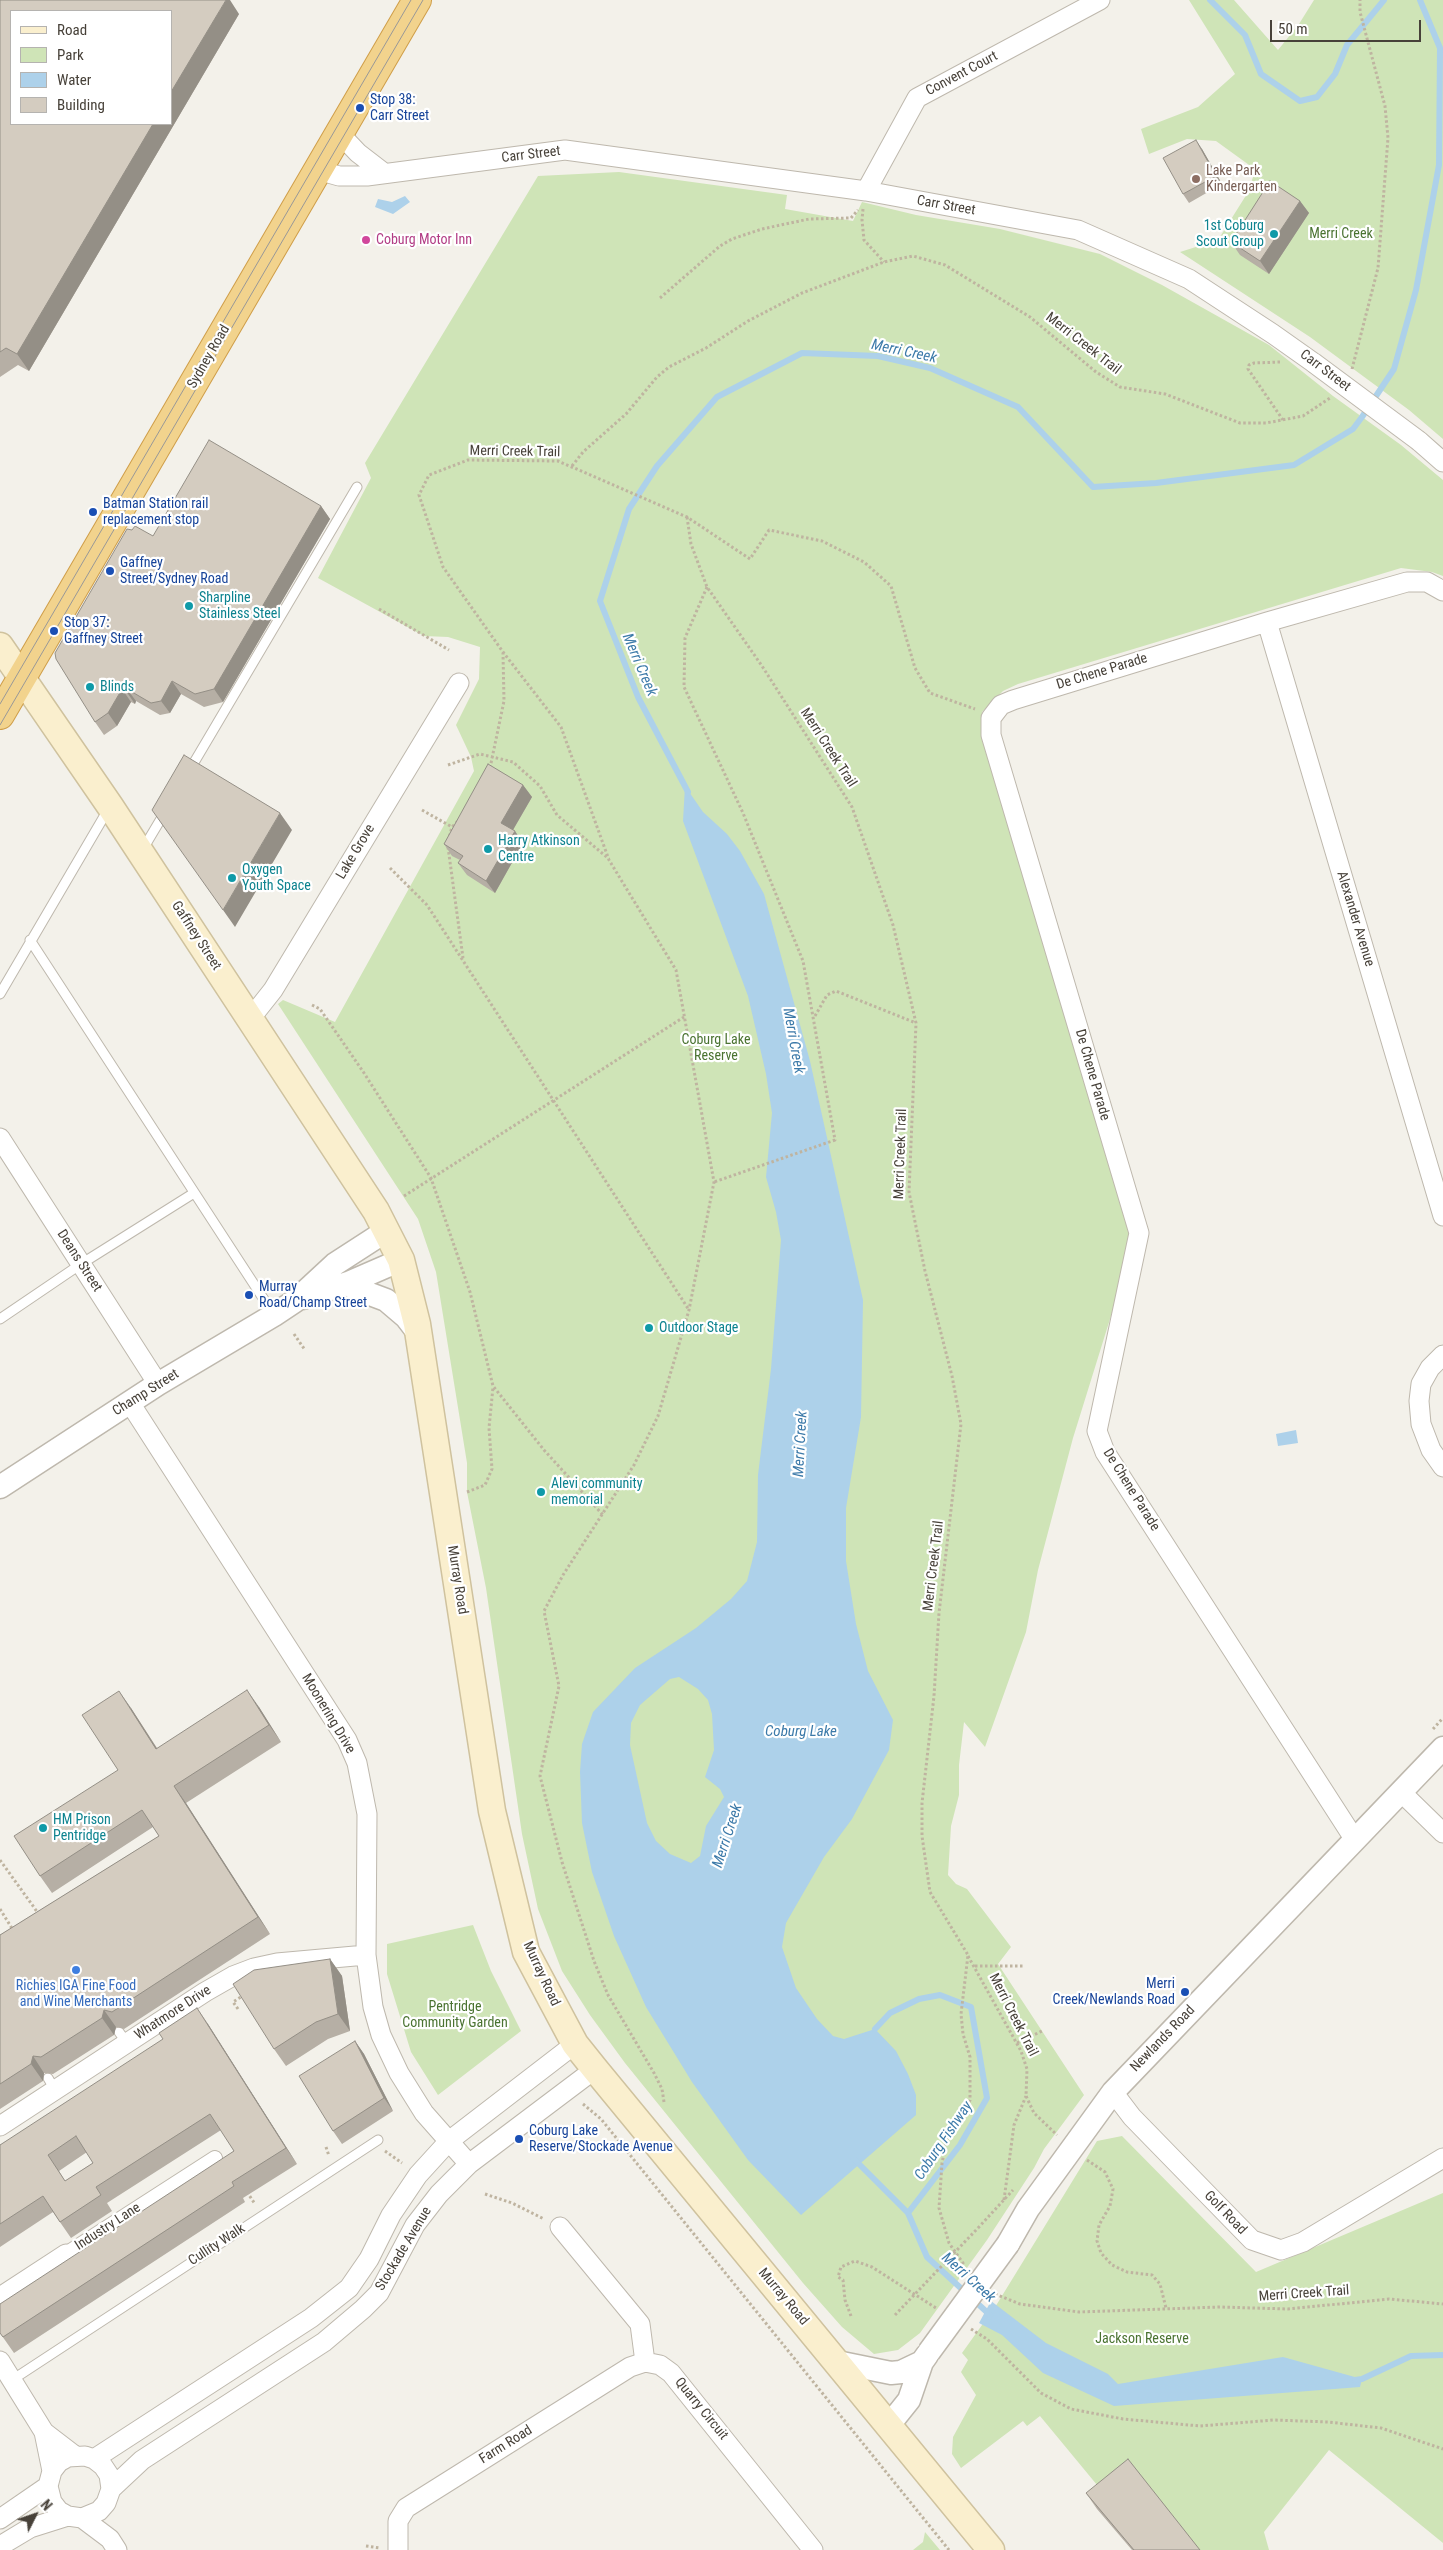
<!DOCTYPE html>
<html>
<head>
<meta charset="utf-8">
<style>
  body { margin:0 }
  #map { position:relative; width:1443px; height:2550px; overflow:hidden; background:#f3f1ea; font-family:"Roboto Condensed",sans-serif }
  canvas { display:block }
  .legend { position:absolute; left:10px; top:10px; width:162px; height:115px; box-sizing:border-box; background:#fff; border:1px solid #b5b3b0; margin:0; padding:6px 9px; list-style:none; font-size:15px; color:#474139 }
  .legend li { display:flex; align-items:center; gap:10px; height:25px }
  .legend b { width:25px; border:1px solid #b5b3b0 }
  .north { position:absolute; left:10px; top:2490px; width:50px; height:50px; -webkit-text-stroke:4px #fff; paint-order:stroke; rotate:49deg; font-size:14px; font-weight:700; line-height:20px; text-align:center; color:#474139 }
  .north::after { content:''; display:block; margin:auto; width:18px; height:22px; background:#474139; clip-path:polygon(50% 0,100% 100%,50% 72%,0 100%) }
  .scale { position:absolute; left:1270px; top:20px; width:151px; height:22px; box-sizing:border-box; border:2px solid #474139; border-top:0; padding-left:6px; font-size:15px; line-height:18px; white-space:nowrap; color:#474139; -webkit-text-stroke:4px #fff; paint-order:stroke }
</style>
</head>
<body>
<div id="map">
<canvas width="1443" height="2550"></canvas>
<ul class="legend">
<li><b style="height:6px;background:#faefce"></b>Road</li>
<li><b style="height:14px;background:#cfe4b7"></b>Park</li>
<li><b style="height:14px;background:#add1ea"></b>Water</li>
<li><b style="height:14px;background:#d4ccc0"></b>Building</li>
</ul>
<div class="north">N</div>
<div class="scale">50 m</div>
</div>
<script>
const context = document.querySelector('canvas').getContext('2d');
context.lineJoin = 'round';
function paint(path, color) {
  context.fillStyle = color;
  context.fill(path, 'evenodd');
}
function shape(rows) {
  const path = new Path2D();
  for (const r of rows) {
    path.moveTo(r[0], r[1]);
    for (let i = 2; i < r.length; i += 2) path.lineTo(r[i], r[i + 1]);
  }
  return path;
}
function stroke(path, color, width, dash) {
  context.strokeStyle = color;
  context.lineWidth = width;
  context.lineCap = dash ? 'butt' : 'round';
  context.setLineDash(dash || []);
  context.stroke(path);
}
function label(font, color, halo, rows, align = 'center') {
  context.font = font + ' "Roboto Condensed",sans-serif';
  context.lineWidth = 4.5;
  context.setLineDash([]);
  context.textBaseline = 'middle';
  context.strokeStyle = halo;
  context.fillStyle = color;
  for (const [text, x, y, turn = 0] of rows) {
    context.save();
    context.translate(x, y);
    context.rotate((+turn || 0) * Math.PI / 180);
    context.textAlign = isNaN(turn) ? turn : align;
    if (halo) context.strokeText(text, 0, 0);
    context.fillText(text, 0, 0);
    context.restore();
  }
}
paint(shape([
  [1189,0,1234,0,1278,50,1299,24,1314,0,1443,0,1443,439,1409,410,1310,337,1180,252,1218,240,1245,197,1256,170,1216,141,1187,139,1149,154,1141,129,1198,107,1235,74],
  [619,172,787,195,785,209,853,221,862,202,916,215,1000,229,1100,254,1162,285,1269,345,1333,396,1401,445,1443,480,1443,576,1432,572,1401,568,1018,684,1003,691,982,712,981,736,1133,1245,1073,1438,1038,1570,1026,1632,985,1747,964,1722,959,1765,959,1795,951,1826,948,1875,956,1884,967,1889,1011,1947,998,1964,1084,2095,1044,2149,1034,2168,987,2240,920,2333,898,2350,874,2354,842,2327,803,2283,625,2063,590,2015,562,1971,538,1909,522,1834,486,1588,467,1492,467,1463,436,1272,418,1219,278,1004,283,1000,335,1022,474,771,471,757,456,725,479,679,480,647,448,637,424,636,318,578,371,478,365,463,538,176],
  [473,1925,491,1971,521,2031,438,2095,411,2052,387,1974,387,1944],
  [1122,2136,1256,2272,1443,2193,1443,2543,1329,2450,1264,2532,1269,2550,1199,2550,1102,2491,1040,2416,1027,2426,1023,2421,961,2468,952,2454,953,2437,976,2395,961,2372,968,2360,962,2353,997,2304,1097,2141],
  [925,2532,940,2550,913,2550,923,2542]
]), '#cfe4b7');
paint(shape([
  [405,196,410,202,393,214,375,207,378,199,392,202],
  [685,786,703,812,727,834,740,851,764,894,810,1061,863,1300,861,1417,846,1508,846,1561,856,1624,868,1671,893,1720,889,1750,852,1819,824,1857,786,1923,782,1947,796,1988,817,2019,833,2036,844,2039,875,2029,896,2051,908,2074,916,2095,916,2115,801,2215,748,2160,692,2082,646,2007,614,1936,592,1872,582,1823,580,1772,582,1744,593,1712,635,1668,696,1628,731,1599,747,1581,757,1542,758,1475,771,1369,781,1240,776,1212,766,1177,772,1113,766,1074,748,996,683,821],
  [679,1677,698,1689,708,1700,712,1714,714,1750,705,1777,720,1789,724,1797,706,1826,700,1856,691,1863,670,1854,656,1841,647,1823,630,1745,631,1723,640,1705,670,1679],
  [1296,1430,1298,1443,1278,1446,1276,1434],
  [991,2301,1046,2343,1108,2374,1118,2384,1283,2357,1362,2379,1360,2387,1114,2406,1043,2373,1002,2335,979,2323]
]), '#add1ea');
stroke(shape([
  [1210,0,1245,35,1261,74,1300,101,1317,97,1335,74,1347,45,1384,0],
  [688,792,638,697,600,601,629,509,657,466,717,397,802,353,878,356,930,368,1018,407,1093,487,1156,483,1294,465,1353,429,1362,417,1394,369,1416,290,1439,165,1440,48,1420,0],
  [875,2029,890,2013,919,1999,940,1995,971,2007,987,2098,960,2145,908,2213],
  [854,2159,908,2213,927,2257,990,2315],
  [1355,2380,1362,2379,1411,2356,1443,2355]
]), '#add1ea', 6);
const service = shape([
  [189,771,357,487],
  [143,849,165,812],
  [30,940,274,1315],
  [0,994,109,808],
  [0,1319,81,1264,194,1193],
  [119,2032,127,2043],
  [48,2078,55,2090],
  [12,2380,378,2140]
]);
const pedestrian = shape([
  [66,2254,215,2158]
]);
const minor = shape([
  [339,133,358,153,384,173],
  [318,170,339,176,367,176,565,150,866,191,1078,230,1189,279,1273,334,1314,363],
  [866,191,917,98,1100,0],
  [1419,441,1443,462],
  [1267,622,1443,1216],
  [250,1019,273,990,459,683],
  [0,1138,158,1384],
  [1443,1355,1430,1368,1421,1384,1419,1401,1421,1424,1431,1450,1443,1467],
  [130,1403,347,1740,357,1763,367,1814,366,1955,373,2007,381,2035,399,2073,424,2113,469,2164],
  [1401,1792,1443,1833],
  [1355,1840,1105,1452,1097,1431,1139,1233,991,735,991,718,1001,705,1013,700,1267,622,1407,582,1427,582,1443,591],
  [1113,2092,1132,2117,1252,2240,1281,2250,1303,2242,1443,2158],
  [0,2126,205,1992,233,1976,254,1968,277,1963,366,1955],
  [560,2227,640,2324,645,2362,660,2365,671,2373,813,2550],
  [0,2297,66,2254],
  [0,2361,44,2432,74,2455],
  [44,2432,52,2471,48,2486,52,2502,59,2511,68,2516,82,2518,99,2511,106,2503,111,2489,109,2475,103,2466,94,2459,85,2456,68,2457,59,2462,52,2471],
  [94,2459,311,2318,349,2288,369,2259,391,2215,418,2175,449,2141,575,2044],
  [111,2489,142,2460,324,2342,363,2309,379,2293,415,2225,439,2194,469,2164,595,2069],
  [82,2518,110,2539,117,2550],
  [0,2519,48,2486],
  [0,2546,30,2528,68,2516],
  [398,2550,398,2521,406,2508,630,2367,645,2362]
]);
const tertiary = shape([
  [348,1283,354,1288,386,1300,406,1317,419,1334],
  [303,1298,348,1283,401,1260],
  [0,1487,158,1384,274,1315,295,1301,335,1264,386,1231],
  [1008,2244,1028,2209,1113,2092,1443,1748],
  [837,2362,891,2373,901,2372,922,2362],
  [889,2425,909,2400,922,2362,927,2355]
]);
const secondary = shape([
  [0,646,110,806,250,1019,376,1211,401,1260,417,1324,492,1811,526,1952,575,2044,595,2069,991,2550]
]);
const trunk = shape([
  [0,715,417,0]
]);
stroke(service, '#beb8ad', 11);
stroke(pedestrian, '#beb8ad', 16);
stroke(minor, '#beb8ad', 21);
stroke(tertiary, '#beb8ad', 25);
stroke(secondary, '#cfc29e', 29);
stroke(trunk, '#cf9e49', 30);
stroke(shape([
  [863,209,862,220,864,240,884,262],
  [660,298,720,246,732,239,762,229,809,219,851,218,858,210],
  [1280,362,1254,363,1249,365,1248,369,1283,420],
  [1352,369,1378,268,1388,138,1385,106,1360,12,1360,0],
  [572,466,583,452,626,414,657,377,669,367,706,348,748,321,802,293,884,262,913,256,945,265,981,287,1030,317,1096,372,1120,387,1165,394,1240,423,1266,423,1303,416,1330,398],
  [687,517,691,544,707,587,762,666,852,807,893,925,916,1023,909,1192,925,1271,952,1376,961,1424,939,1613,934,1696,922,1803,922,1836,930,1892,968,1955,961,2014,963,2034,970,2057,970,2100,962,2116,948,2134,942,2163,939,2208,949,2243,965,2266],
  [707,587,685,638,684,687,743,813,803,961,835,1140,714,1182],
  [379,609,449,650],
  [448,765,480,754,513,762,540,786,557,815,609,859],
  [490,768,504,701,503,653],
  [422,810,452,827],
  [448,841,452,827,458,821],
  [448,847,463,958],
  [390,868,427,905,689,1310],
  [312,1005,320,1009,364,1073,431,1178,470,1292,493,1386,544,1450,603,1515],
  [815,1016,827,995,836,991,916,1023],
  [404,1196,684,1017],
  [294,1334,305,1350],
  [467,1492,485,1485,492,1469,489,1428,493,1387],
  [1433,1729,1443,1718],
  [0,1860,38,1913],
  [0,1909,13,1930],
  [968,1956,1021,2051,1027,2069,1026,2096,1034,2113,1057,2135],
  [975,1966,1023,1966],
  [238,2009,233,2002,244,1995],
  [1017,2043,1042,2031],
  [664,2102,662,2089,654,2073,608,1995,594,1961,562,1862,540,1776,559,1686,544,1611,563,1575,634,1465,658,1416,689,1310,714,1182,676,970,609,860,561,727,503,652,443,567,419,495,429,475,468,460,558,461,687,517,750,559,769,530,822,541,864,562,891,586,915,668,930,693,975,709],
  [583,2104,601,2119,949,2550],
  [326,2147,329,2156],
  [385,2151,402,2163],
  [1087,2160,1105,2172,1113,2189,1110,2206,1099,2225,1097,2241,1101,2253,1112,2265,1127,2272,1152,2275,1160,2284,1166,2308],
  [247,2192,255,2204],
  [485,2194,512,2203,544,2219],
  [1004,2200,1014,2125,1026,2096],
  [978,2228,1013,2190],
  [995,2294,1020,2304,1079,2312,1220,2307,1288,2309,1389,2299,1443,2304],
  [851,2316,845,2300,843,2280,838,2277,841,2267,855,2261,872,2267,936,2308],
  [971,2329,987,2339,1041,2393,1071,2409,1123,2419,1200,2426,1274,2420,1328,2422,1381,2428,1443,2449],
  [366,2546,380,2548]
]), '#bfb4a0', 3, [2.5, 2.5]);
stroke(service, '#fff', 9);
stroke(pedestrian, '#fff', 14);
stroke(minor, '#fff', 19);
stroke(tertiary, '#fff', 22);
stroke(secondary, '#faefce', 26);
stroke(trunk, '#f2d38d', 28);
stroke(shape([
  [0,704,411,0],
  [0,725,423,0]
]), '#989898', 1);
const minorBridge = shape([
  [1314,363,1419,441]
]);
const tertiaryBridge = shape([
  [929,2352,1008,2244]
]);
stroke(minorBridge, '#beb8ad', 21, []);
stroke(tertiaryBridge, '#beb8ad', 25, []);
stroke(shape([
  [895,2315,978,2228]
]), '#bfb4a0', 3, [2.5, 2.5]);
stroke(minorBridge, '#fff', 19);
stroke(tertiaryBridge, '#fff', 22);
paint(shape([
  [0,0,239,14,29,371,18,365,0,377],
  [1202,149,1222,184,1189,203,1183,194],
  [1300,201,1309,213,1269,274,1240,255,1231,242],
  [321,506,330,519,223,702,204,707,181,694,170,713,160,715,136,701,135,704,131,702,117,726,104,735,95,722,153,536],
  [523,785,532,797,513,830,523,843,495,893,467,875,458,863,460,860,452,856,444,844],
  [259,1707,281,1742,186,1803,270,1934,124,2029,116,2027,114,2035,53,2074,44,2073,43,2081,0,2109,0,1935,159,1836,153,1827,52,1893,40,1876,118,1770,131,1708,157,1748],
  [330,1959,342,1976,350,2031,328,2039,286,2066,274,2049],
  [208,2024,297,2164,243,2198,245,2202,14,2353,0,2333,234,2151,221,2130,107,2203,112,2211,71,2238,53,2212,0,2247,0,2145],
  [87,2152,93,2163,65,2181,59,2171],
  [355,2041,364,2054,393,2111,342,2144,333,2131],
  [1086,2493,1200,2550,1132,2550,1097,2509]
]), '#b6afa5');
paint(shape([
  [226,0,230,0,239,14,29,371,17,354,153,124,171,124,171,92],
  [1196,140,1202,149,1222,184,1216,176],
  [1300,201,1309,213,1269,274,1260,261],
  [321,506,330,519,223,702,214,689],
  [172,681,181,694,170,713,161,701],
  [122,689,131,702,117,726,108,713],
  [127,689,136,701,135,704,126,691],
  [523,785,532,797,510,835,501,823],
  [280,813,292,830,235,927,223,910],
  [515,831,523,843,495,893,486,881],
  [247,1690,259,1707,281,1742,269,1725],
  [119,1691,131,1708,168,1766,156,1749],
  [174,1786,186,1803,270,1934,258,1917],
  [330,1959,342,1976,350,2031,338,2014],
  [197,2008,208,2024,297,2164,286,2148],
  [104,2010,116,2027,114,2035,102,2018],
  [355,2041,364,2054,393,2111,384,2098],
  [33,2056,44,2073,43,2081,31,2064]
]), '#948f86');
const building = shape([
  [0,0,226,0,171,92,171,11,11,11,11,124,153,124,17,354,6,348,0,352,0,0],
  [1196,140,1216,176,1183,194,1163,158,1196,140],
  [1270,181,1300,201,1260,261,1231,242,1270,181],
  [209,440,321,506,214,689,195,694,172,681,161,701,151,703,127,689,126,691,122,689,108,713,95,722,56,659,55,653,127,529,132,530,135,526,153,536,209,440],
  [184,755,280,813,223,910,152,810,184,755],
  [488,764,523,785,501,823,515,831,486,881,458,863,463,856,444,844,488,764],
  [247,1690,269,1725,174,1786,258,1917,112,2012,104,2010,102,2018,41,2057,33,2056,31,2064,0,2084,0,1935,159,1836,142,1810,40,1876,14,1836,118,1770,82,1715,119,1691,156,1749,247,1690],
  [330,1959,338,2014,316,2022,274,2049,233,1984,254,1970,330,1959],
  [197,2008,286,2148,232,2182,234,2186,3,2337,0,2333,0,2304,234,2151,210,2114,96,2187,101,2195,60,2222,43,2196,0,2224,0,2145,163,2039,159,2033,197,2008],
  [76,2136,93,2163,65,2181,48,2155,76,2136],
  [355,2041,384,2098,333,2131,299,2076,355,2041],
  [1128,2459,1200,2550,1134,2550,1086,2493,1128,2459]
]);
paint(building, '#d4ccc0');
stroke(building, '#948f86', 1);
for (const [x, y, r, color] of [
  [360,108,5,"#1a4fb4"],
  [1196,179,5,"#8d6e63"],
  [1274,234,5,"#0f9aa8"],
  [366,240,5,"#d1479c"],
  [93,512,5,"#1a4fb4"],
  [110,571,5,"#1a4fb4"],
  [189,606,5,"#0f9aa8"],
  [54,631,5,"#1a4fb4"],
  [90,687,5,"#0f9aa8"],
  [488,849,5,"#0f9aa8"],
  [232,878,5,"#0f9aa8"],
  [249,1295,5,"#1a4fb4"],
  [649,1328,5,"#0f9aa8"],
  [541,1492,5,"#0f9aa8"],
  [43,1828,5,"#0f9aa8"],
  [76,1970,5,"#3f7fe0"],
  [1185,1992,5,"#1a4fb4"],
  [519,2139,5,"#1a4fb4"]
]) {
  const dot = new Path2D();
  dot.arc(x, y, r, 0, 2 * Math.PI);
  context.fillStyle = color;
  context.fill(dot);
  stroke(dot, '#fff', 2);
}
label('14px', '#474139', '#fff', [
  ["Convent Court",962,74,-28],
  ["Carr Street",531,155,-7],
  ["Carr Street",946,206,10],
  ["Merri Creek Trail",1083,344,38],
  ["Sydney Road",209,357,-60],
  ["Carr Street",1325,371,37],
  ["Merri Creek Trail",515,452,1],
  ["De Chene Parade",1102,672,-17],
  ["Merri Creek Trail",828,748,57],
  ["Lake Grove",356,852,-59],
  ["Alexander Avenue",1355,919,73],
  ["Gaffney Street",196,936,57],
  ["De Chene Parade",1092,1075,74],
  ["Merri Creek Trail",901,1154,-88],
  ["Deans Street",79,1261,57],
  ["Champ Street",146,1393,-32],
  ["De Chene Parade",1131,1490,58],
  ["Merri Creek Trail",934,1566,-83],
  ["Murray Road",457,1580,81],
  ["Moonering Drive",328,1714,59],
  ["Murray Road",541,1974,65],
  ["Whatmore Drive",173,2013,-33],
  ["Merri Creek Trail",1013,2015,63],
  ["Newlands Road",1163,2039,-46],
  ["Golf Road",1225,2213,46],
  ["Industry Lane",108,2227,-33],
  ["Cullity Walk",217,2245,-33],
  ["Stockade Avenue",404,2249,-59],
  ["Merri Creek Trail",1304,2294,-4],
  ["Murray Road",783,2297,50],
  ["Quarry Circuit",701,2409,51],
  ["Farm Road",506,2445,-32]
]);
label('14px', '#164399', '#fff', [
  ["Stop 38:",370,100],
  ["Carr Street",370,116],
  ["Batman Station rail",103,504],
  ["replacement stop",103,520],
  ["Gaffney",120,563],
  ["Street/Sydney Road",120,579],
  ["Stop 37:",64,623],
  ["Gaffney Street",64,639],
  ["Murray",259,1287],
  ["Road/Champ Street",259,1303],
  ["Merri",1175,1984,"right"],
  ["Creek/Newlands Road",1175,2000,"right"],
  ["Coburg Lake",529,2131],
  ["Reserve/Stockade Avenue",529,2147]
], 'left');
label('14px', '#785e54', '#fff', [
  ["Lake Park",1206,171],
  ["Kindergarten",1206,187]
], 'left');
label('14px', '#0d838f', '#fff', [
  ["1st Coburg",1264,226,"right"],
  ["Scout Group",1264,242,"right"],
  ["Sharpline",199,598],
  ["Stainless Steel",199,614],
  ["Blinds",100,687],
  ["Harry Atkinson",498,841],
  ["Centre",498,857],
  ["Oxygen",242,870],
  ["Youth Space",242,886],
  ["Outdoor Stage",659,1328],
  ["Alevi community",551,1484],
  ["memorial",551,1500],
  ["HM Prison",53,1820],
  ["Pentridge",53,1836]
], 'left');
label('14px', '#4a7331', '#fff', [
  ["Merri Creek",1341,234],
  ["Coburg Lake",716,1040],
  ["Reserve",716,1056],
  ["Pentridge",455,2007],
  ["Community Garden",455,2023],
  ["Jackson Reserve",1142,2339]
]);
label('14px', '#b23c85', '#fff', [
  ["Coburg Motor Inn",376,240]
], 'left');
label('14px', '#366cbe', '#fff', [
  ["Richies IGA Fine Food",76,1986],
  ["and Wine Merchants",76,2002]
]);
label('italic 15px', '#3c7aa9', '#fff', [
  ["Merri Creek",904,352,12],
  ["Merri Creek",639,665,67],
  ["Merri Creek",793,1041,80],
  ["Merri Creek",801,1444,-87],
  ["Coburg Lake",801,1732],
  ["Merri Creek",728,1836,-72],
  ["Coburg Fishway",944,2141,-56],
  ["Merri Creek",968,2278,42]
]);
</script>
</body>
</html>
